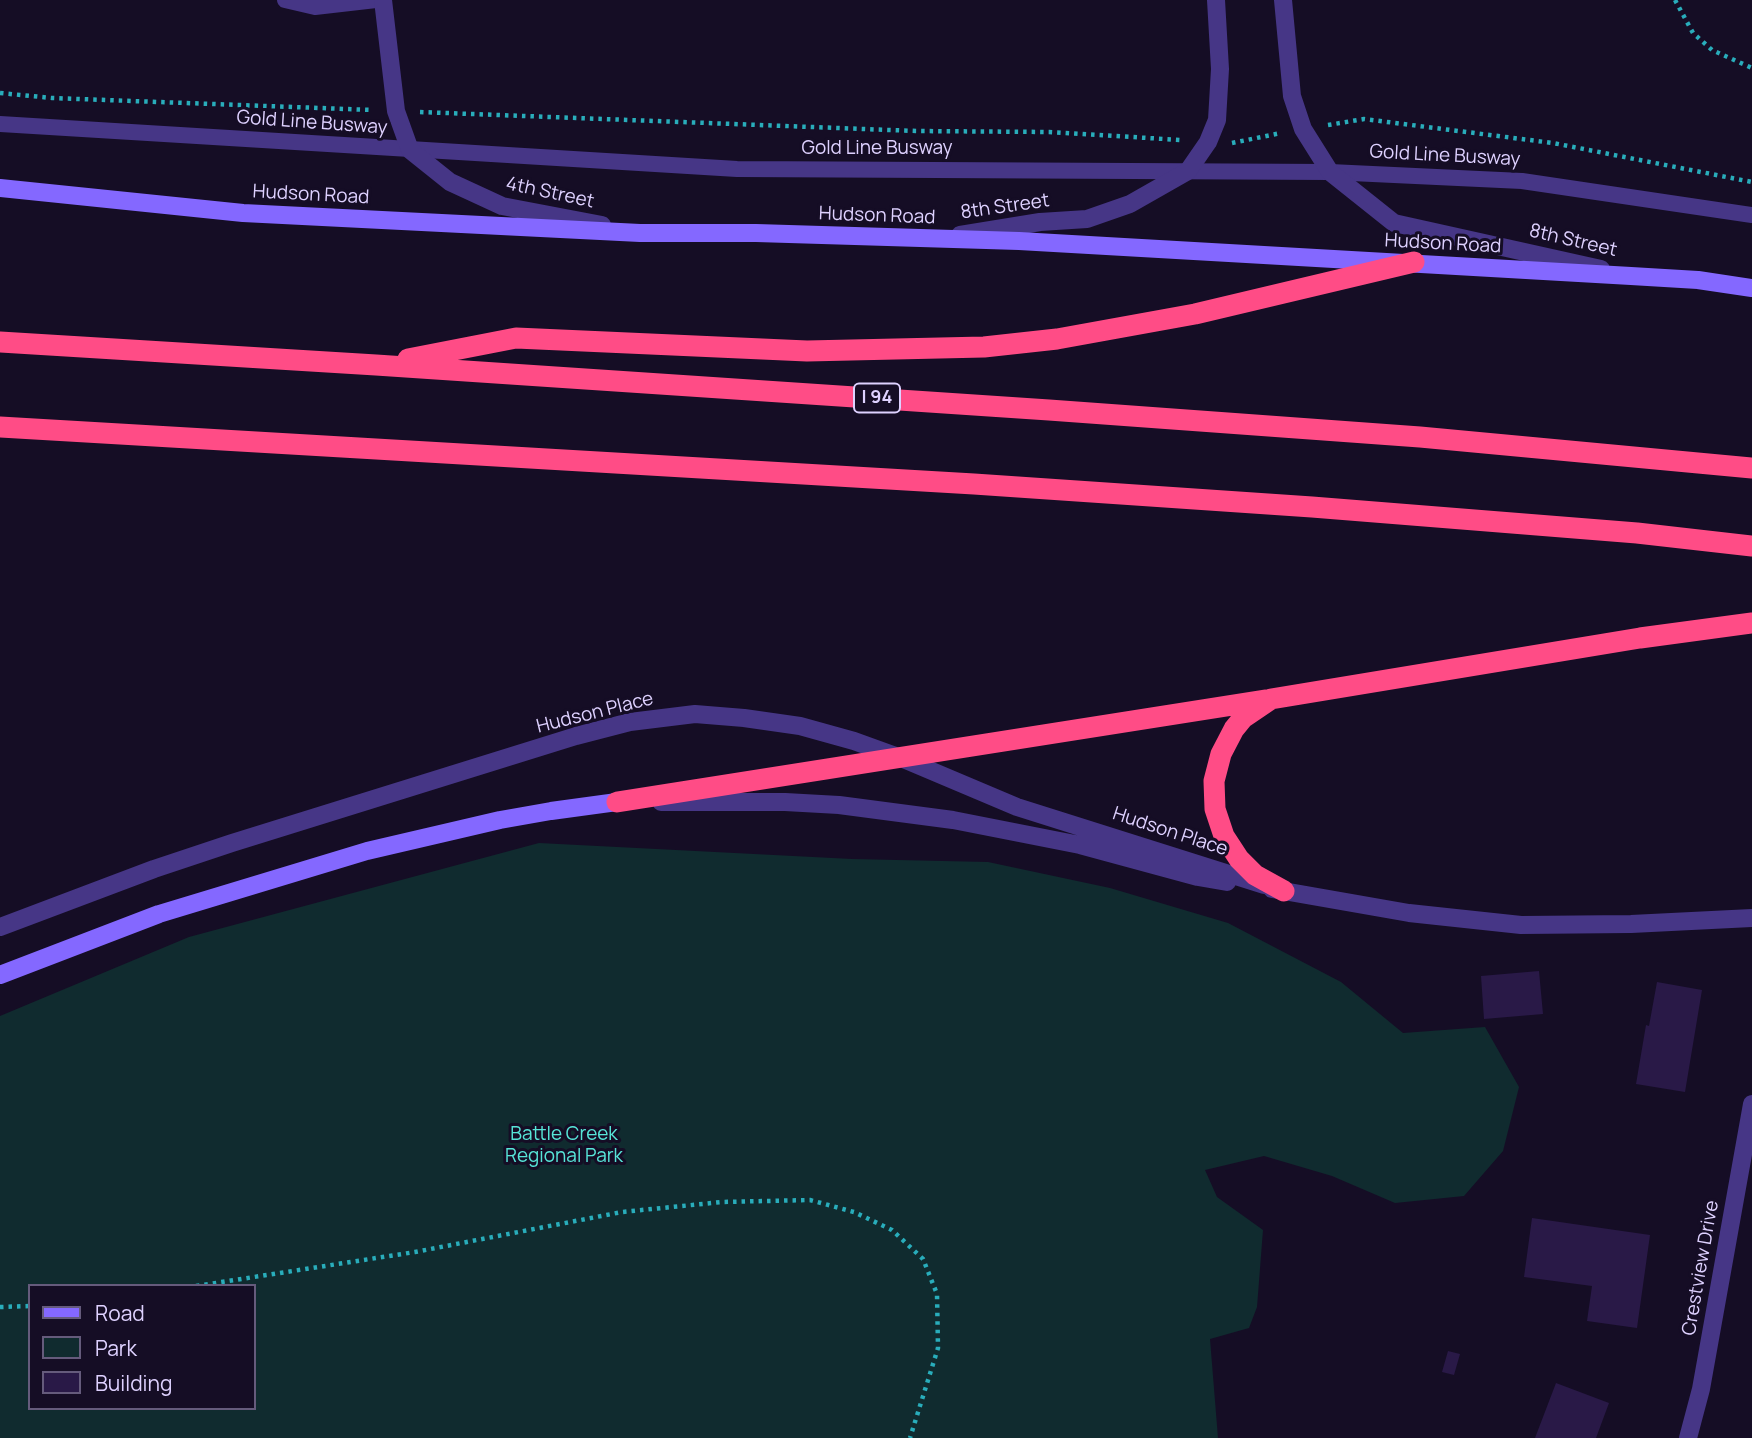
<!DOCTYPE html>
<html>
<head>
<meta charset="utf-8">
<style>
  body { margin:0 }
  #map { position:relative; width:1752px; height:1438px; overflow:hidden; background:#150d25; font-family:Manrope,sans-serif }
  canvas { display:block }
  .legend { position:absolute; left:28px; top:1284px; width:228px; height:126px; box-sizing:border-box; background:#150d25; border:2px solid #655b7c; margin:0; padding:9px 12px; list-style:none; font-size:21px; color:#ded1ff }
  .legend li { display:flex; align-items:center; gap:14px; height:35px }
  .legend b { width:35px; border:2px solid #655b7c }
</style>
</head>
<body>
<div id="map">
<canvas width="1752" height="1438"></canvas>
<ul class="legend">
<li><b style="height:9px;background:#8468ff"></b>Road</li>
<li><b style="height:19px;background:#102b2f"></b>Park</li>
<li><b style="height:19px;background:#291947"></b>Building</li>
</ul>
</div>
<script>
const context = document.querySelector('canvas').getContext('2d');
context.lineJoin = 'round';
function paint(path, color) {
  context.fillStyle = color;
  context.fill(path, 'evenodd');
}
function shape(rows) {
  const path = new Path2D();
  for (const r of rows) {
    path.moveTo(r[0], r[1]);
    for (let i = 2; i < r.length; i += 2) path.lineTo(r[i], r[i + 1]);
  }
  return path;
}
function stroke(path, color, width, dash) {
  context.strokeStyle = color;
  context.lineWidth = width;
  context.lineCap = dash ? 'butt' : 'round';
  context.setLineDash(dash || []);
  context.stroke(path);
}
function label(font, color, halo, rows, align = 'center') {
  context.font = font + ' Manrope,sans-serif';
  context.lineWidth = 6;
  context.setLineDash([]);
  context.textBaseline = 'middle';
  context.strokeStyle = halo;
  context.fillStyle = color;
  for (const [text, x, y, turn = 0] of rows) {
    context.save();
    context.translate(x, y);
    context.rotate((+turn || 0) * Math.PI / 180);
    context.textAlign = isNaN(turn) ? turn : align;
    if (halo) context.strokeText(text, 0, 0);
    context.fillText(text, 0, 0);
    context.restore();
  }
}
paint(shape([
  [539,843,852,859,988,862,1110,888,1228,923,1341,982,1403,1033,1485,1027,1519,1087,1503,1151,1464,1196,1395,1203,1332,1176,1264,1156,1205,1170,1217,1197,1263,1230,1257,1307,1249,1328,1210,1339,1218,1438,0,1438,0,1016,189,937],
  [30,1286,254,1286,254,1408,30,1408]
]), '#102b2f');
paint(shape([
  [1539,971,1543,1014,1484,1019,1481,976],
  [1657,982,1702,990,1685,1092,1636,1084,1646,1025,1649,1026],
  [1532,1218,1650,1235,1637,1328,1587,1321,1592,1286,1524,1277],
  [1448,1351,1460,1354,1454,1375,1442,1372],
  [1556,1383,1609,1403,1596,1438,1535,1438]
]), '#291947');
stroke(shape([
  [1675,0,1693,33,1712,50,1752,68],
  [0,93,52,98,373,110],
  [420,112,916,131,1049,132,1181,140],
  [1328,125,1364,119,1553,143,1752,182],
  [1232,143,1281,133],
  [196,1286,415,1252,622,1212,722,1202,810,1200,854,1212,892,1230,923,1259,937,1294,938,1348,910,1438],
  [0,1307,30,1306]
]), '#29adbb', 4.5, [3.5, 5]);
stroke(shape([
  [285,0,315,7,376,0],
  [0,124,737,169,1330,172,1522,181,1752,215]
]), '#463686', 16);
stroke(shape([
  [383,0,396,111,410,150,450,182,502,206,602,225],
  [1283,0,1292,96,1303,129,1330,172,1394,223,1601,269],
  [960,235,1040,222,1087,219,1130,204,1188,171,1208,142,1217,120,1220,69,1216,0],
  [661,802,785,802,839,805,953,820,1080,845,1198,877,1227,882],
  [1272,889,1409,913,1521,925,1631,924,1752,918],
  [0,927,154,869,232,843,576,736,630,722,695,714,744,718,800,726,854,741,901,758,1017,807,1264,885],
  [1688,1438,1701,1389,1752,1104]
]), '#463686', 18);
stroke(shape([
  [0,188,243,213,640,233,756,233,1019,241,1631,276,1698,280,1752,288],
  [0,975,159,914,367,851,500,820,551,811,617,802]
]), '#8468ff', 18);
stroke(shape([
  [0,342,376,365,1049,410,1420,437,1752,468],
  [408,359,516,338,807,351,984,347,1057,339,1195,314,1414,262],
  [0,427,974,484,1312,507,1637,533,1752,546],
  [617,802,1265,700],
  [1284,891,1255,875,1239,859,1224,836,1215,809,1214,781,1221,754,1234,729,1243,718,1271,699,1640,638,1752,623]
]), '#ff4c86', 21);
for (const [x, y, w] of [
  [877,398,46]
]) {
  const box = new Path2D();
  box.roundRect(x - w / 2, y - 14.5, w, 29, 5);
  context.fillStyle = '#150d25';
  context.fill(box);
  stroke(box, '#ded1ff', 2);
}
label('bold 18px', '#ded1ff', null, [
  ["I 94",877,398]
]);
label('19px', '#ded1ff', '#150d25', [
  ["Gold Line Busway",312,123,4],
  ["Gold Line Busway",877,149],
  ["Gold Line Busway",1445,156,3],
  ["4th Street",550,193,12],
  ["Hudson Road",311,195,3],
  ["8th Street",1005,207,-8],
  ["Hudson Road",877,216,2],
  ["8th Street",1573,241,13],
  ["Hudson Road",1443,244,3],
  ["Hudson Place",595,713,-14],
  ["Hudson Place",1170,832,18],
  ["Crestview Drive",1701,1268,-80]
]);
label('19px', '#57e5d8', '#150d25', [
  ["Battle Creek",564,1135],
  ["Regional Park",564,1157]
]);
</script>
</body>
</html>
